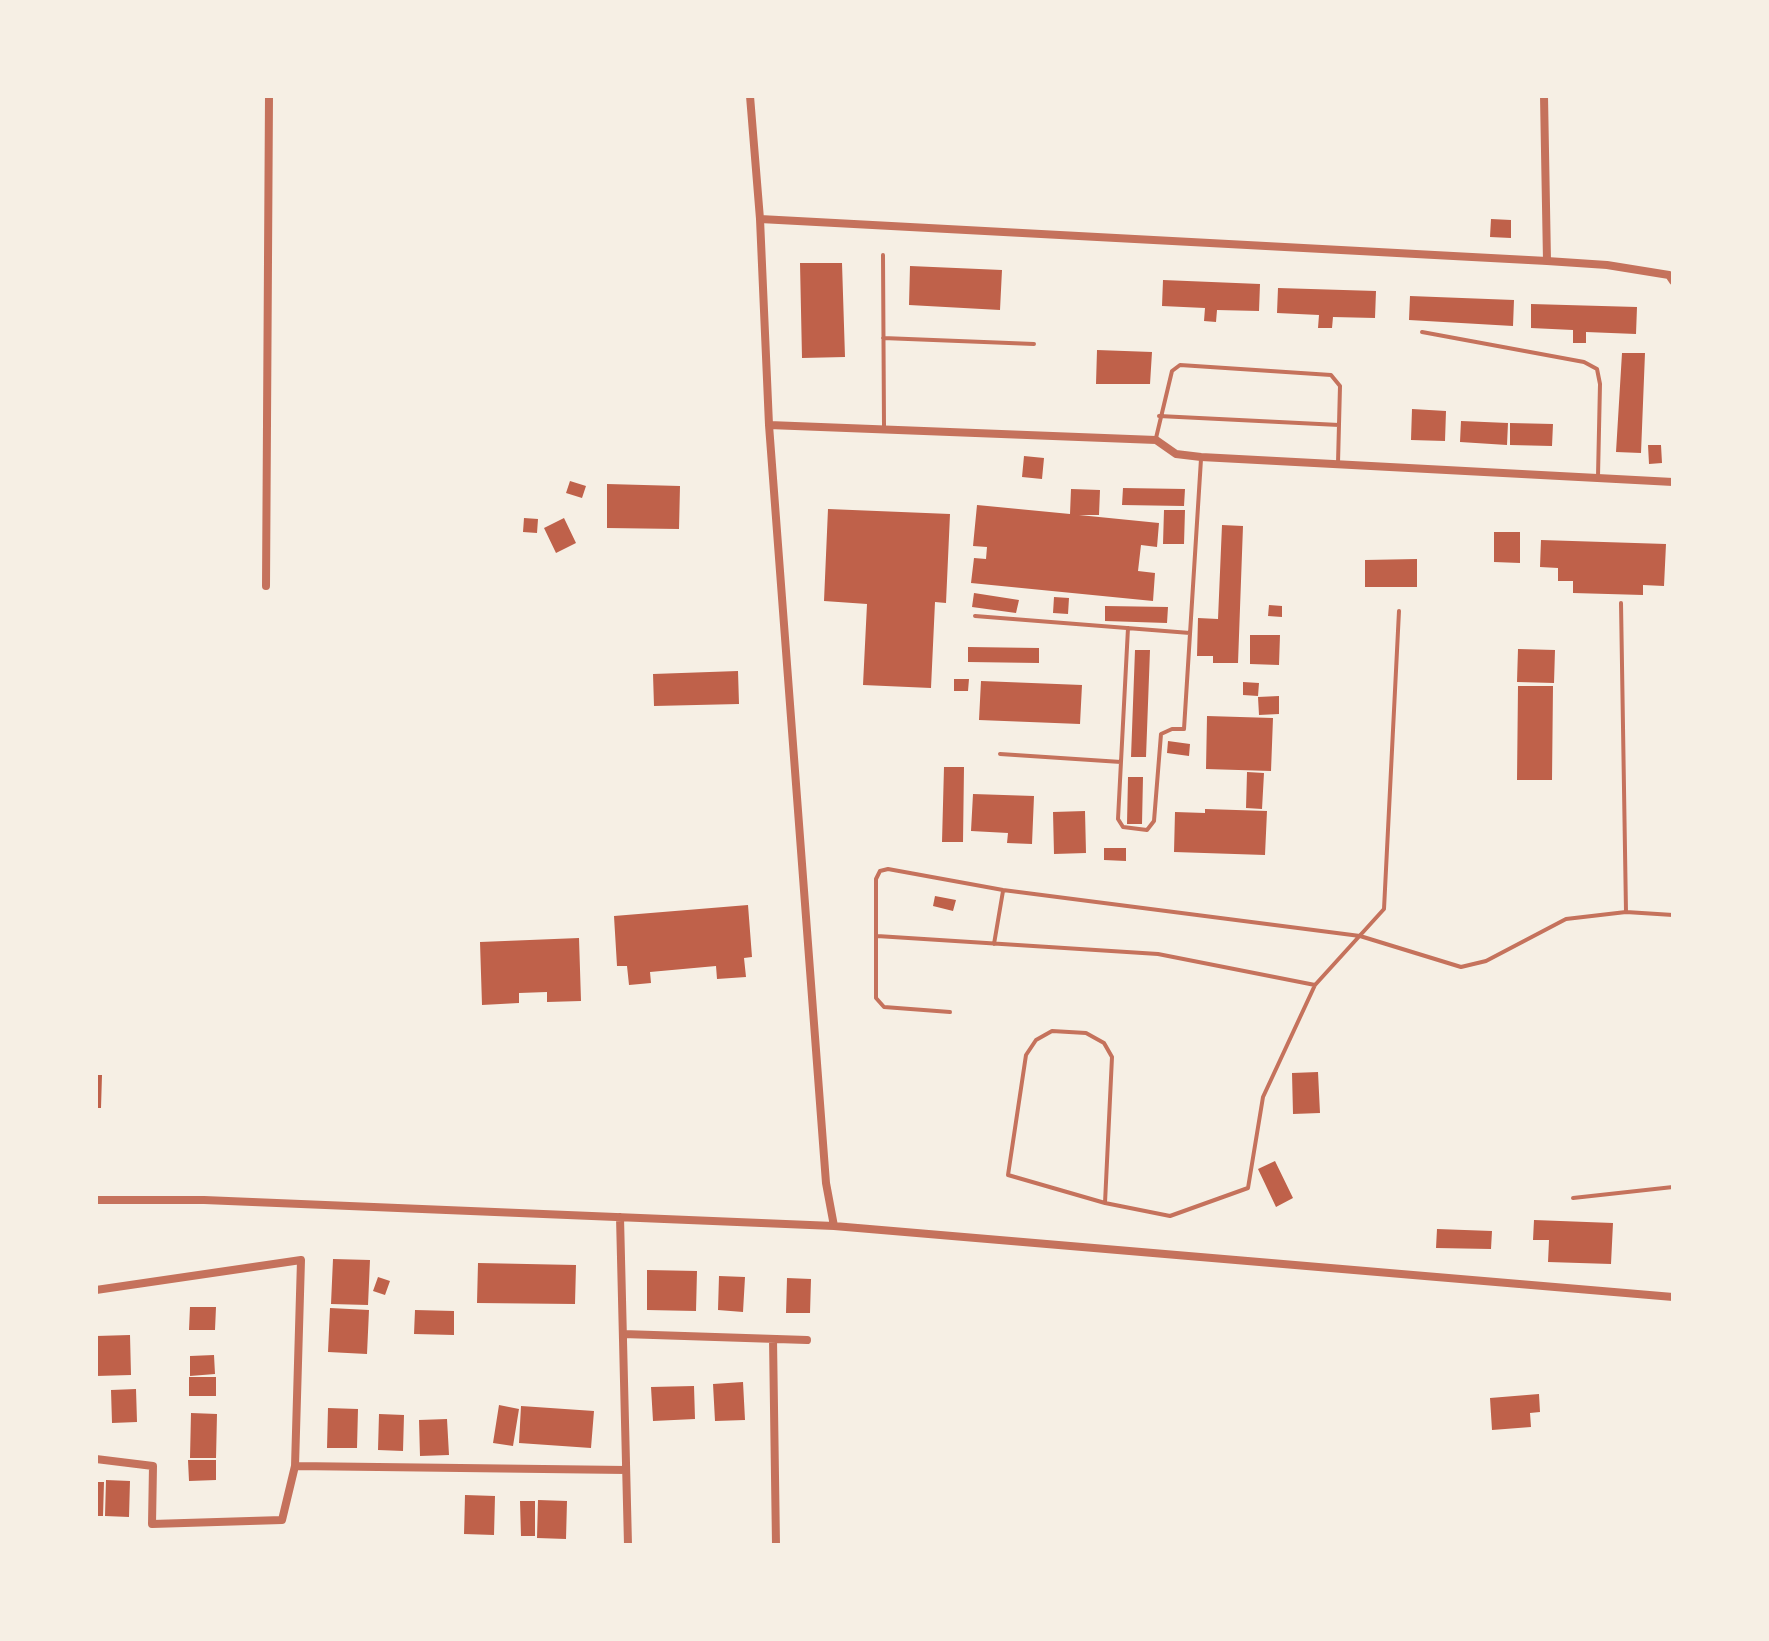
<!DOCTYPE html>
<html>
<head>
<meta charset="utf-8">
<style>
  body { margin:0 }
  #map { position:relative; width:1769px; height:1641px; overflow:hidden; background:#f6efe4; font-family:"IBM Plex Sans",sans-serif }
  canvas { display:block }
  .frame { position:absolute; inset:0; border:98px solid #f6efe4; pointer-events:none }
</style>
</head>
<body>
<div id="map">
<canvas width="1769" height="1641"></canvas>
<div class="frame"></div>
</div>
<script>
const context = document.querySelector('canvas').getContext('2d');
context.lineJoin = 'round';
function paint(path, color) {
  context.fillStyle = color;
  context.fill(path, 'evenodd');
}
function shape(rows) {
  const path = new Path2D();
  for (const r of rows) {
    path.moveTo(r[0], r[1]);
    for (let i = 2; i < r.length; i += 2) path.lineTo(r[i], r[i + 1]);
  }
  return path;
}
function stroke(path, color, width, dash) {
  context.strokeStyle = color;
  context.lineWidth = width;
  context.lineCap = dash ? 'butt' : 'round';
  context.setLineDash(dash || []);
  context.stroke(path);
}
paint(shape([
  [1491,219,1511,220,1511,238,1490,237],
  [800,263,842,263,845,357,802,358],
  [910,266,1002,270,1000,310,909,305],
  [1163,280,1260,284,1259,311,1217,310,1216,322,1204,321,1205,308,1162,306],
  [1278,288,1376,291,1375,318,1333,317,1332,328,1318,328,1319,315,1277,313],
  [1410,296,1514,300,1513,326,1409,320],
  [1531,304,1637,307,1636,334,1586,332,1586,343,1573,343,1573,330,1531,328],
  [1097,350,1152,352,1150,384,1096,384],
  [1622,353,1645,353,1641,453,1616,452],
  [1412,409,1446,411,1445,441,1411,440],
  [1461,421,1508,423,1507,445,1460,442],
  [1510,423,1553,424,1552,446,1510,445],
  [1648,445,1661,445,1662,463,1649,464],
  [1024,456,1044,458,1042,479,1022,477],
  [570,481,586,486,582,498,566,493],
  [607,484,680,486,679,529,607,528],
  [1123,488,1185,489,1184,506,1122,505],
  [1071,489,1100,490,1099,515,1079,515,1159,523,1157,547,1141,545,1138,571,1155,573,1153,601,971,583,974,558,986,559,987,547,973,546,977,505,1070,514],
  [828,509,950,514,946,603,935,602,931,688,863,685,867,604,824,601],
  [1164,510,1185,510,1184,544,1163,544],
  [524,518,538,519,537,533,523,532],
  [564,518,576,543,556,553,544,528],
  [1222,525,1243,526,1238,663,1213,663,1213,656,1197,656,1198,618,1218,619],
  [1494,532,1520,532,1520,563,1494,562],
  [1541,540,1666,544,1664,586,1643,585,1643,595,1573,593,1573,581,1558,581,1558,568,1540,567],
  [1417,559,1417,587,1365,587,1365,560],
  [974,593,1019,600,1016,613,972,607],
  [1054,597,1069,598,1068,614,1053,613],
  [1269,605,1282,606,1282,617,1268,616],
  [1105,606,1168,607,1167,623,1105,621],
  [1250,635,1280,635,1279,665,1250,664],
  [968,647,1039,648,1039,663,968,662],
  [1518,649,1555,650,1554,683,1517,682],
  [1135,650,1150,650,1146,757,1131,757],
  [738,671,739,704,654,706,653,674],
  [954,679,969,679,968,691,954,691],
  [981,681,1082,685,1080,724,979,720],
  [1243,682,1259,683,1258,696,1243,695],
  [1518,686,1553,686,1552,780,1517,780],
  [1279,696,1279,714,1259,715,1258,697],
  [1207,716,1273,718,1271,771,1206,769],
  [1168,741,1190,744,1189,756,1167,753],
  [944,767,964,767,963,842,942,842],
  [1247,772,1264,773,1262,809,1246,808],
  [1128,777,1143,777,1142,824,1127,824],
  [973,794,1034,796,1032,844,1007,843,1008,833,971,831],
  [1205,809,1267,811,1265,855,1174,852,1175,812,1205,813],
  [1085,811,1086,853,1054,854,1053,812],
  [1104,848,1126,848,1126,861,1104,860],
  [935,896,956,900,953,911,933,906],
  [748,905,752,957,744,958,746,977,717,979,716,966,650,972,651,983,629,985,627,966,617,966,614,916],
  [579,938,581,1001,547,1002,547,992,519,993,519,1003,482,1005,480,942],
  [1318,1072,1320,1113,1293,1114,1292,1073],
  [96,1075,102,1075,101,1108,96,1108],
  [1275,1161,1293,1198,1276,1207,1258,1169],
  [1534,1220,1613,1223,1611,1264,1548,1262,1549,1240,1533,1240],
  [1437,1229,1492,1231,1491,1249,1436,1248],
  [333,1259,370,1260,368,1305,331,1304],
  [478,1263,576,1265,575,1304,477,1303],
  [647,1270,697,1271,696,1311,647,1310],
  [719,1276,745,1277,743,1312,718,1310],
  [378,1277,390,1281,385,1295,373,1291],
  [787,1278,811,1279,810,1313,786,1313],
  [190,1307,216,1307,215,1330,189,1330],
  [330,1308,369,1310,367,1354,328,1352],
  [415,1310,454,1311,454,1335,414,1334],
  [130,1335,131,1375,96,1376,96,1336],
  [214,1355,215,1374,190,1376,190,1356],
  [189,1377,216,1377,216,1396,189,1396],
  [743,1382,745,1420,715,1421,713,1384],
  [694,1386,695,1419,653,1421,651,1387],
  [136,1389,137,1422,112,1423,111,1390],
  [1539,1394,1540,1412,1530,1413,1531,1427,1492,1430,1490,1398],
  [499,1405,519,1409,513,1446,493,1443],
  [521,1406,594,1411,591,1448,519,1443],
  [328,1408,358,1409,357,1448,327,1448],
  [191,1413,217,1414,216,1458,190,1458],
  [379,1414,404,1415,403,1451,378,1450],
  [447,1419,449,1455,420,1456,419,1420],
  [188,1460,216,1460,216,1480,189,1481],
  [106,1480,130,1481,129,1517,105,1516],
  [96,1482,104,1482,103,1516,96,1516],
  [465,1495,495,1496,494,1535,464,1534],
  [538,1500,567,1501,566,1539,537,1538],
  [520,1501,535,1501,535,1536,521,1536]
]), '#bf614a');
stroke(shape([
  [883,255,884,427],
  [1422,332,1584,362,1597,369,1600,384,1598,476],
  [883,338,1034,344],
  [1159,416,1339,425],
  [1156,438,1172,371,1180,365,1331,375,1340,386,1338,463],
  [1621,603,1626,912],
  [975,616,1190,633],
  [1128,628,1118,819,1123,827,1147,830,1154,821,1161,734,1172,729,1184,729,1201,459],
  [1000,754,1121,762],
  [877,936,1158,954,1315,985],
  [994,944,1003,891],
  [950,1012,884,1007,876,998,876,879,880,871,888,869,1003,890,1360,936,1461,967,1486,961,1566,919,1626,912,1673,915],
  [1573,1198,1673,1187],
  [1105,1203,1112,1057,1104,1043,1086,1033,1052,1031,1036,1040,1026,1055,1008,1175,1105,1203,1170,1216,1248,1188,1263,1097,1315,985,1384,909,1399,611]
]), '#c5725c', 4);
stroke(shape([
  [750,96,760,219,769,425,826,1183,834,1226,1673,1297],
  [1544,96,1547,261],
  [760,219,1547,261,1607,265,1669,275,1673,281],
  [769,425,1156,440,1176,454,1201,457,1673,482],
  [266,586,269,96],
  [96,1200,204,1200,834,1226],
  [620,1217,628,1545],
  [96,1290,301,1260,295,1466,282,1520,152,1524,153,1466,96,1459],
  [623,1334,807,1340],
  [773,1339,776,1545],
  [295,1466,626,1470]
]), '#c5725c', 8);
</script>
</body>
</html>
